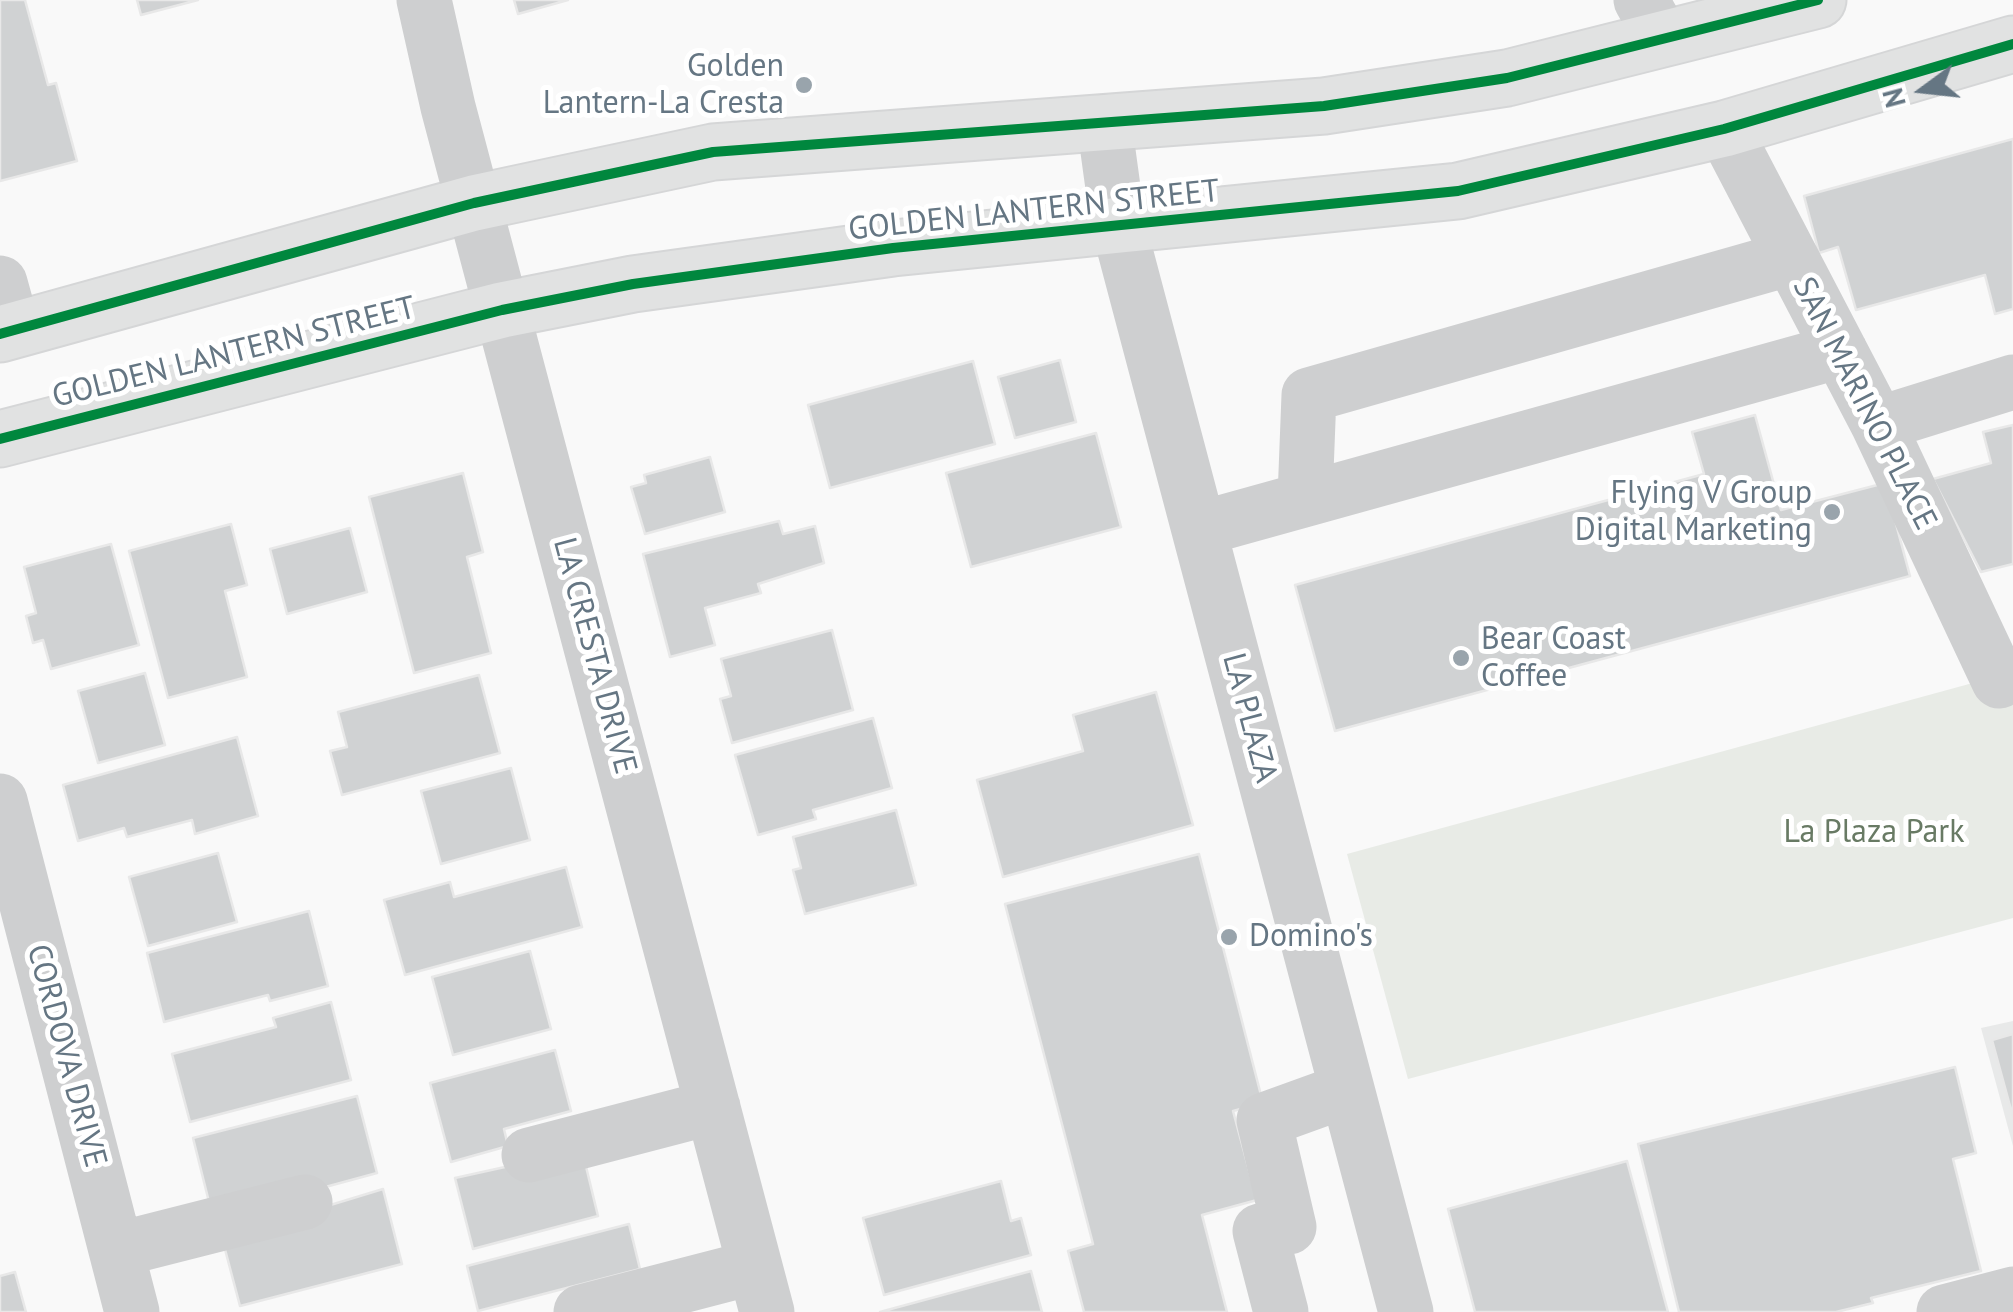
<!DOCTYPE html>
<html>
<head>
<meta charset="utf-8">
<style>
  body { margin:0 }
  #map { position:relative; width:2013px; height:1312px; overflow:hidden; background:#f9f9f9; font-family:"PT Sans",sans-serif }
  canvas { display:block }
  .north { position:absolute; left:1873px; top:40px; width:100px; height:100px; -webkit-text-stroke:8px #fff; paint-order:stroke; rotate:255deg; font-size:28px; font-weight:700; line-height:40px; text-align:center; color:#657683 }
  .north::after { content:''; display:block; margin:auto; width:35px; height:45px; background:#657683; clip-path:polygon(50% 0,100% 100%,50% 72%,0 100%) }
</style>
</head>
<body>
<div id="map">
<canvas width="2013" height="1312"></canvas>
<div class="north">N</div>
</div>
<script>
const context = document.querySelector('canvas').getContext('2d');
context.lineJoin = 'round';
function paint(path, color) {
  context.fillStyle = color;
  context.fill(path, 'evenodd');
}
function shape(rows) {
  const path = new Path2D();
  for (const r of rows) {
    path.moveTo(r[0], r[1]);
    for (let i = 2; i < r.length; i += 2) path.lineTo(r[i], r[i + 1]);
  }
  return path;
}
function stroke(path, color, width, dash) {
  context.strokeStyle = color;
  context.lineWidth = width;
  context.lineCap = dash ? 'butt' : 'round';
  context.setLineDash(dash || []);
  context.stroke(path);
}
function label(font, color, halo, rows, align = 'center') {
  context.font = font + ' "PT Sans",sans-serif';
  context.lineWidth = 10;
  context.setLineDash([]);
  context.textBaseline = 'middle';
  context.strokeStyle = halo;
  context.fillStyle = color;
  for (const [text, x, y, turn = 0] of rows) {
    context.save();
    context.translate(x, y);
    context.rotate((+turn || 0) * Math.PI / 180);
    context.textAlign = isNaN(turn) ? turn : align;
    if (halo) context.strokeText(text, 0, 0);
    context.fillText(text, 0, 0);
    context.restore();
  }
}
paint(shape([
  [2013,1021,2013,1146,1981,1028]
]), '#e8e9e9');
paint(shape([
  [2013,672,2013,918,1408,1079,1347,854]
]), '#e8ebe6');
const building = shape([
  [0,0,25,0,48,85,56,83,77,161,0,181,0,0],
  [137,0,198,0,141,15,137,0],
  [514,0,568,0,518,14,514,0],
  [2013,139,2013,309,1995,314,1985,275,1856,310,1838,247,1819,253,1804,196,2013,139],
  [1060,360,1076,422,1015,438,998,377,1060,360],
  [973,361,995,444,830,488,808,405,973,361],
  [1755,415,1781,510,1885,483,1910,576,1335,731,1295,585,1704,474,1692,432,1755,415],
  [2013,425,2013,564,1981,572,1933,479,1991,463,1983,432,2013,425],
  [1096,433,1121,527,971,567,946,473,1096,433],
  [710,457,725,512,645,534,631,487,646,483,644,475,710,457],
  [463,473,483,552,467,557,491,653,414,673,369,497,463,473],
  [779,521,783,534,815,526,824,563,758,584,761,593,705,608,715,645,670,657,643,554,779,521],
  [231,524,247,585,225,591,247,677,168,698,129,551,231,524],
  [350,528,367,592,287,614,270,549,350,528],
  [111,544,139,645,51,669,43,640,33,643,26,616,36,613,24,567,111,544],
  [832,630,853,710,732,743,720,699,731,696,721,659,832,630],
  [145,673,165,745,98,763,78,691,145,673],
  [479,675,500,753,342,795,330,751,347,747,338,712,479,675],
  [1156,692,1193,825,1003,877,977,780,1083,751,1073,715,1156,692],
  [873,718,892,788,813,810,816,819,758,835,735,755,873,718],
  [237,737,258,816,195,834,192,820,127,837,124,828,78,841,63,785,237,737],
  [511,768,530,840,441,864,421,791,511,768],
  [896,810,916,885,805,914,793,870,801,868,793,837,896,810],
  [218,853,237,922,148,946,129,877,218,853],
  [1199,854,1263,1103,1233,1111,1257,1200,1202,1215,1227,1312,1084,1312,1068,1251,1093,1244,1005,904,1199,854],
  [566,867,582,927,405,975,384,900,450,882,454,897,566,867],
  [309,911,328,986,270,1001,268,995,164,1022,147,953,309,911],
  [530,951,551,1029,453,1055,432,977,530,951],
  [331,1002,351,1080,190,1122,172,1054,276,1027,273,1018,331,1002],
  [2013,1034,2013,1117,1992,1040,2013,1034],
  [555,1050,571,1111,504,1129,508,1146,451,1162,430,1083,555,1050],
  [1955,1067,1976,1153,1953,1159,1981,1271,1871,1298,1873,1303,1836,1312,1679,1312,1638,1144,1955,1067],
  [357,1096,377,1173,318,1189,210,1206,193,1138,357,1096],
  [582,1150,598,1216,473,1249,455,1178,582,1150],
  [1627,1161,1668,1312,1475,1312,1448,1209,1627,1161],
  [1001,1181,1011,1221,1021,1218,1031,1255,884,1295,863,1218,1001,1181],
  [383,1189,402,1264,240,1306,222,1238,383,1189],
  [629,1224,640,1269,478,1311,467,1266,629,1224],
  [1031,1271,1042,1312,880,1312,1031,1271],
  [15,1272,26,1312,0,1312,0,1276,15,1272]
]);
paint(building, '#d0d2d3');
stroke(building, '#e8e8e8', 2.5);
const major = shape([
  [0,334,474,203,713,152,1324,106,1507,78,1818,0],
  [0,439,502,310,633,284,893,248,1458,191,1724,129,2013,44]
]);
stroke(major, '#d5d6d7', 59);
stroke(shape([
  [424,0,448,107,767,1312],
  [1641,0,1663,39],
  [1104,122,1118,224,1406,1312],
  [1724,129,1878,424,1999,681],
  [0,283,13,330],
  [1878,424,2013,382],
  [1305,498,1309,395,1791,258],
  [1199,529,1840,351],
  [0,801,132,1312],
  [529,1155,713,1107],
  [116,1250,305,1202],
  [581,1312,755,1267],
  [1281,1312,1260,1231,1289,1227,1264,1120,1347,1090],
  [1944,1312,2013,1294]
]), '#cecfd0', 55);
stroke(major, '#e1e2e2', 55);
stroke(shape([
  [0,334,474,203,713,152,1324,106,1507,78,1818,0],
  [0,439,502,310,633,284,893,248,1458,191,1724,129,2013,44]
]), '#00873e', 10);
for (const [x, y, r, color] of [
  [804,85,10,"#99a4ac"],
  [1832,512,10,"#99a4ac"],
  [1461,658,10,"#99a4ac"],
  [1229,937,10,"#99a4ac"]
]) {
  const dot = new Path2D();
  dot.arc(x, y, r, 0, 2 * Math.PI);
  context.fillStyle = color;
  context.fill(dot);
  stroke(dot, '#fff', 4);
}
label('32px', '#657683', '#fff', [
  ["Golden",784,67],
  ["Lantern-La Cresta",784,104],
  ["Flying V Group",1812,494],
  ["Digital Marketing",1812,531],
  ["Bear Coast",1481,640,"left"],
  ["Coffee",1481,677,"left"],
  ["Domino's",1249,937,"left"]
], 'right');
label('32px', '#657683', '#fff', [
  ["GOLDEN LANTERN STREET",1034,211,-6],
  ["GOLDEN LANTERN STREET",234,353,-14],
  ["SAN MARINO PLACE",1864,404,63],
  ["LA CRESTA DRIVE",594,656,75],
  ["LA PLAZA",1249,718,75],
  ["CORDOVA DRIVE",66,1056,75]
]);
label('32px', '#687a64', '#fff', [
  ["La Plaza Park",1874,833]
]);
</script>
</body>
</html>
